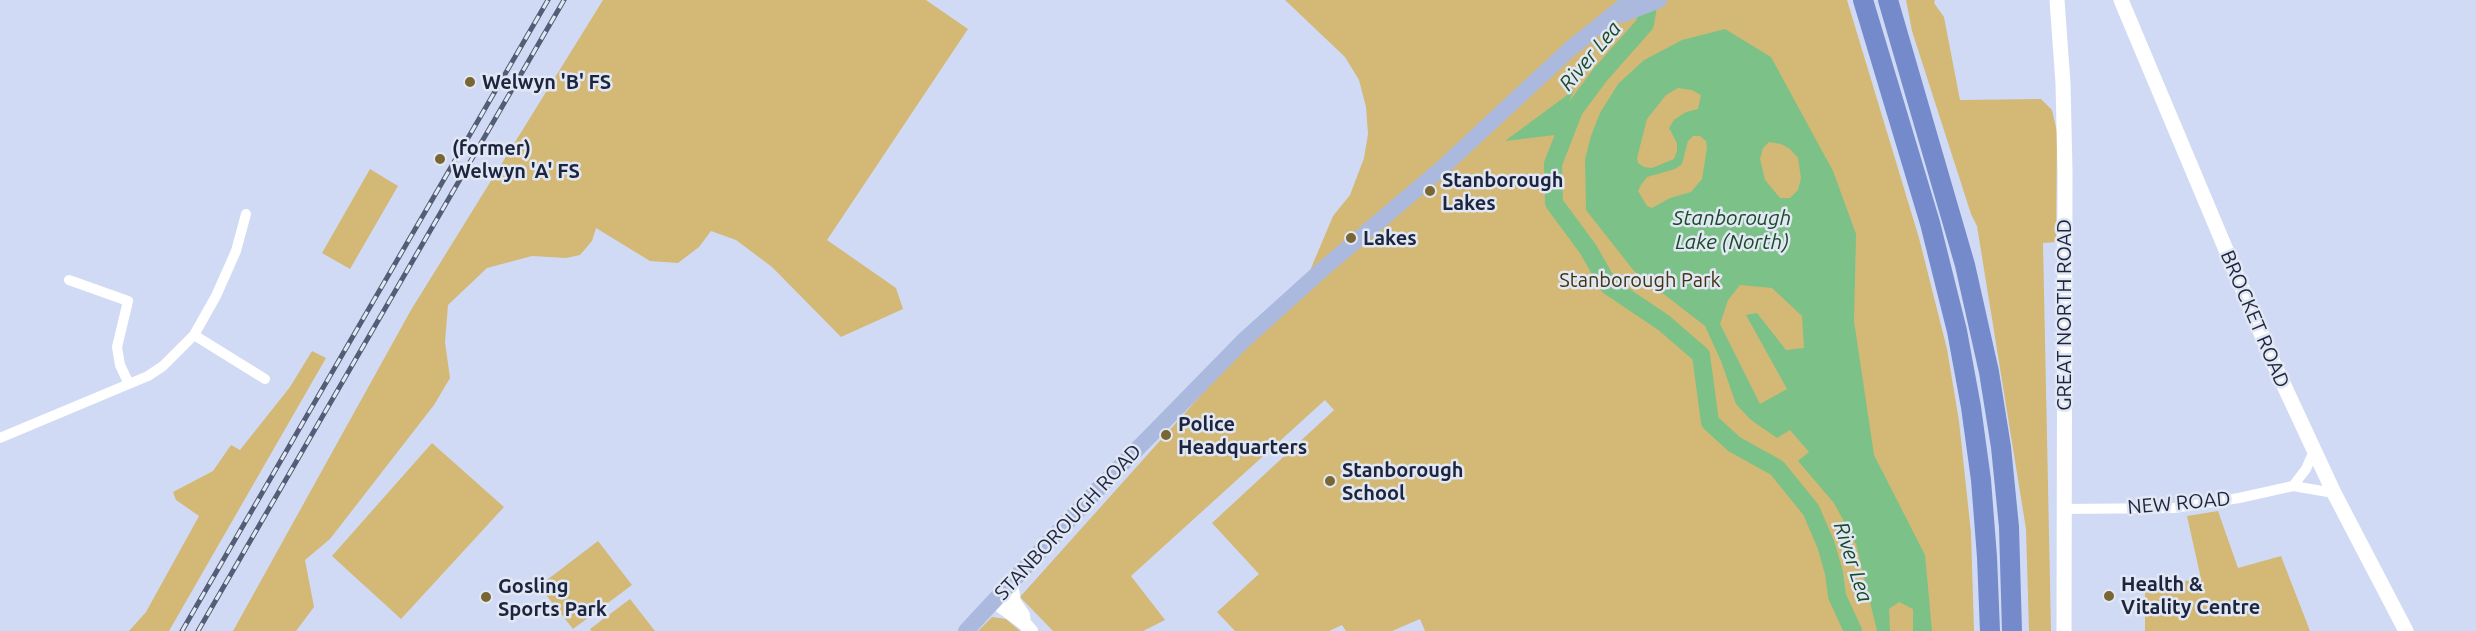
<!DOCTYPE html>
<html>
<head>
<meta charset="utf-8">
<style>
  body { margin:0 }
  canvas { display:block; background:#d0daf4 }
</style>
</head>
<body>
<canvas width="2476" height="631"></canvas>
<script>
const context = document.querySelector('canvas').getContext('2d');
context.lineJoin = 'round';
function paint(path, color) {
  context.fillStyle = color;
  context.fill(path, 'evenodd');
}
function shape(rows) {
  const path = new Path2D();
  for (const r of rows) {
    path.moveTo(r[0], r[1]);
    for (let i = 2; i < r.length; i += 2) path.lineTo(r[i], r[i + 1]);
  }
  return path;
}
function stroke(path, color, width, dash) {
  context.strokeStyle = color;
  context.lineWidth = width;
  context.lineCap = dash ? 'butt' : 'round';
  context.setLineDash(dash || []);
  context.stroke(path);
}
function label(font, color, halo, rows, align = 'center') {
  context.font = font + ' Ubuntu,sans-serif';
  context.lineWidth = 5;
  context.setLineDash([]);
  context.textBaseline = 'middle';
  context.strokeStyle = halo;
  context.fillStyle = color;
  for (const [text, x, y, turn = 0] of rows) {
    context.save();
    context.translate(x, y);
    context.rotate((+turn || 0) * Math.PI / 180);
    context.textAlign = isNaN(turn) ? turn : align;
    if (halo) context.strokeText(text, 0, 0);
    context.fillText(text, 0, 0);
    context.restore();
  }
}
paint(shape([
  [603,0,926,0,968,29,827,240,896,288,903,309,841,337,772,267,736,240,711,231,699,247,678,263,650,261,596,228,592,241,580,255,566,258,532,256,487,268,448,305,445,342,450,378,434,405,330,539,305,560,314,607,296,631,233,631,411,310],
  [1285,0,1847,0,1919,238,1947,349,1959,421,1971,533,1974,631,1425,631,1420,619,1392,631,1346,631,1342,625,1329,631,1235,631,1217,612,1259,574,1212,523,1334,410,1325,400,1131,576,1165,620,1143,631,1053,631,1020,597,1243,348,1298,299,1333,216,1350,195,1364,158,1368,134,1366,107,1359,80,1345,57],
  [1906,0,1935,0,1934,3,1944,17,1960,100,2041,99,2052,110,2057,132,2056,242,2043,243,2051,631,2029,631,2026,529,1977,226,1971,214,1912,31],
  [370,169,398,186,350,269,322,253],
  [312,351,326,358,169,631,129,631,146,612,199,516,176,500,173,492,213,471,231,445,240,450,290,387],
  [432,443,504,507,401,619,332,556],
  [2218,511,2238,568,2281,556,2310,631,2145,631,2145,586,2201,579,2187,516],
  [598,541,632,585,573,629,539,586],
  [630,599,655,631,591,631,590,629],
  [992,617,1006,619,1020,631,978,631]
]), '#d3b975');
paint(shape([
  [1725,29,1771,57,1833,171,1856,234,1854,321,1874,455,1925,555,1932,631,1913,631,1913,609,1899,602,1889,609,1890,631,1877,631,1856,544,1834,503,1798,461,1809,452,1790,430,1777,438,1751,420,1736,404,1721,361,1705,326,1634,271,1586,210,1585,159,1591,136,1600,113,1618,84,1644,60,1682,40],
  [1678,88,1692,90,1701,95,1698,109,1686,112,1674,120,1669,128,1677,143,1677,151,1674,159,1652,168,1644,167,1638,163,1637,158,1647,119,1666,95],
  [1700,136,1706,141,1707,148,1702,179,1691,192,1670,198,1652,208,1647,206,1638,191,1641,185,1647,177,1675,169,1682,164,1688,141,1693,136],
  [1769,142,1781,144,1790,149,1798,158,1801,178,1798,190,1790,198,1780,198,1765,180,1760,159,1763,148],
  [1740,285,1772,288,1802,316,1804,348,1786,350,1757,313,1746,315,1787,389,1760,404,1720,324,1728,300],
  [1574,90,1555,135,1505,141]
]), '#7cc188');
stroke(shape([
  [1649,0,1645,24,1600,75,1574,110,1553,164,1554,203,1588,249,1609,286,1664,323,1701,355,1710,422,1734,444,1777,468,1811,510,1826,545,1834,573,1837,596,1853,631]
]), '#7cc188', 18);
stroke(shape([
  [69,280,128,301,117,347,120,365,129,384],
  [194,335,265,379],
  [0,438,148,376,163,366,194,335,216,296,236,251,246,214],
  [2293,486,2306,469,2314,451],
  [2064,509,2174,508,2239,498,2293,486,2334,493]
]), '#fff', 10);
stroke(shape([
  [1011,583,1014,602,1023,615,1024,623],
  [994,601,1024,623,1031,631]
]), '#fff', 14);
stroke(shape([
  [2057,0,2063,83,2065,172,2064,631],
  [2121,0,2274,364,2334,493,2406,631]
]), '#fff', 15);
stroke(shape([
  [1621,15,1659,0],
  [966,631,1100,487,1243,341,1324,268,1442,168,1570,49,1631,0]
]), '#acb9df', 16);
stroke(shape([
  [1863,0,1930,223,1957,331,1971,407,1981,480,1987,557,1990,631],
  [1888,0,1965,265,1989,372,2001,447,2009,527,2012,631]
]), '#748aca', 20);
const rail = shape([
  [182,631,548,0],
  [198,631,564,0]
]);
stroke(rail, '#545d76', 5);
stroke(rail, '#e2e7f4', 3, [9]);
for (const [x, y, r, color] of [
  [470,82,6,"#786634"],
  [440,159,6,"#786634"],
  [1430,191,6,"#786634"],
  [1351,238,6,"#786634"],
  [1166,435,6,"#786634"],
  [1330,481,6,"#786634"],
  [2109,596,6,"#786634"],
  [486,597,6,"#786634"]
]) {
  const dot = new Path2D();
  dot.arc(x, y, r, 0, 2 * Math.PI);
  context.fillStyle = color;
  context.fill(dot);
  stroke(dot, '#e2e7f4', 2);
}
label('bold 20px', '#1d253e', '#e2e7f4', [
  ["Welwyn 'B' FS",482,82],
  ["(former)",452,148],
  ["Welwyn 'A' FS",452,171],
  ["Stanborough",1442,180],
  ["Lakes",1442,203],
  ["Lakes",1363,238],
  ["Police",1178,424],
  ["Headquarters",1178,447],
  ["Stanborough",1342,470],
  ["School",1342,493],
  ["Health &",2121,584],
  ["Vitality Centre",2121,607],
  ["Gosling",498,586],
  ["Sports Park",498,609]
], 'left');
label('20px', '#413410', '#e2e7f4', [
  ["Stanborough Park",1640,280]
]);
label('20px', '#1d253e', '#e2e7f4', [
  ["GREAT NORTH ROAD",2064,315,-90],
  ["BROCKET ROAD",2255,319,67],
  ["NEW ROAD",2179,503,-5],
  ["STANBOROUGH ROAD",1068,522,-47]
]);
label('italic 21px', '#174a25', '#e2e7f4', [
  ["River Lea",1590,56,-50],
  ["Stanborough",1732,218],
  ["Lake (North)",1732,242],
  ["River Lea",1853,562,72]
]);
</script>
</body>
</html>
